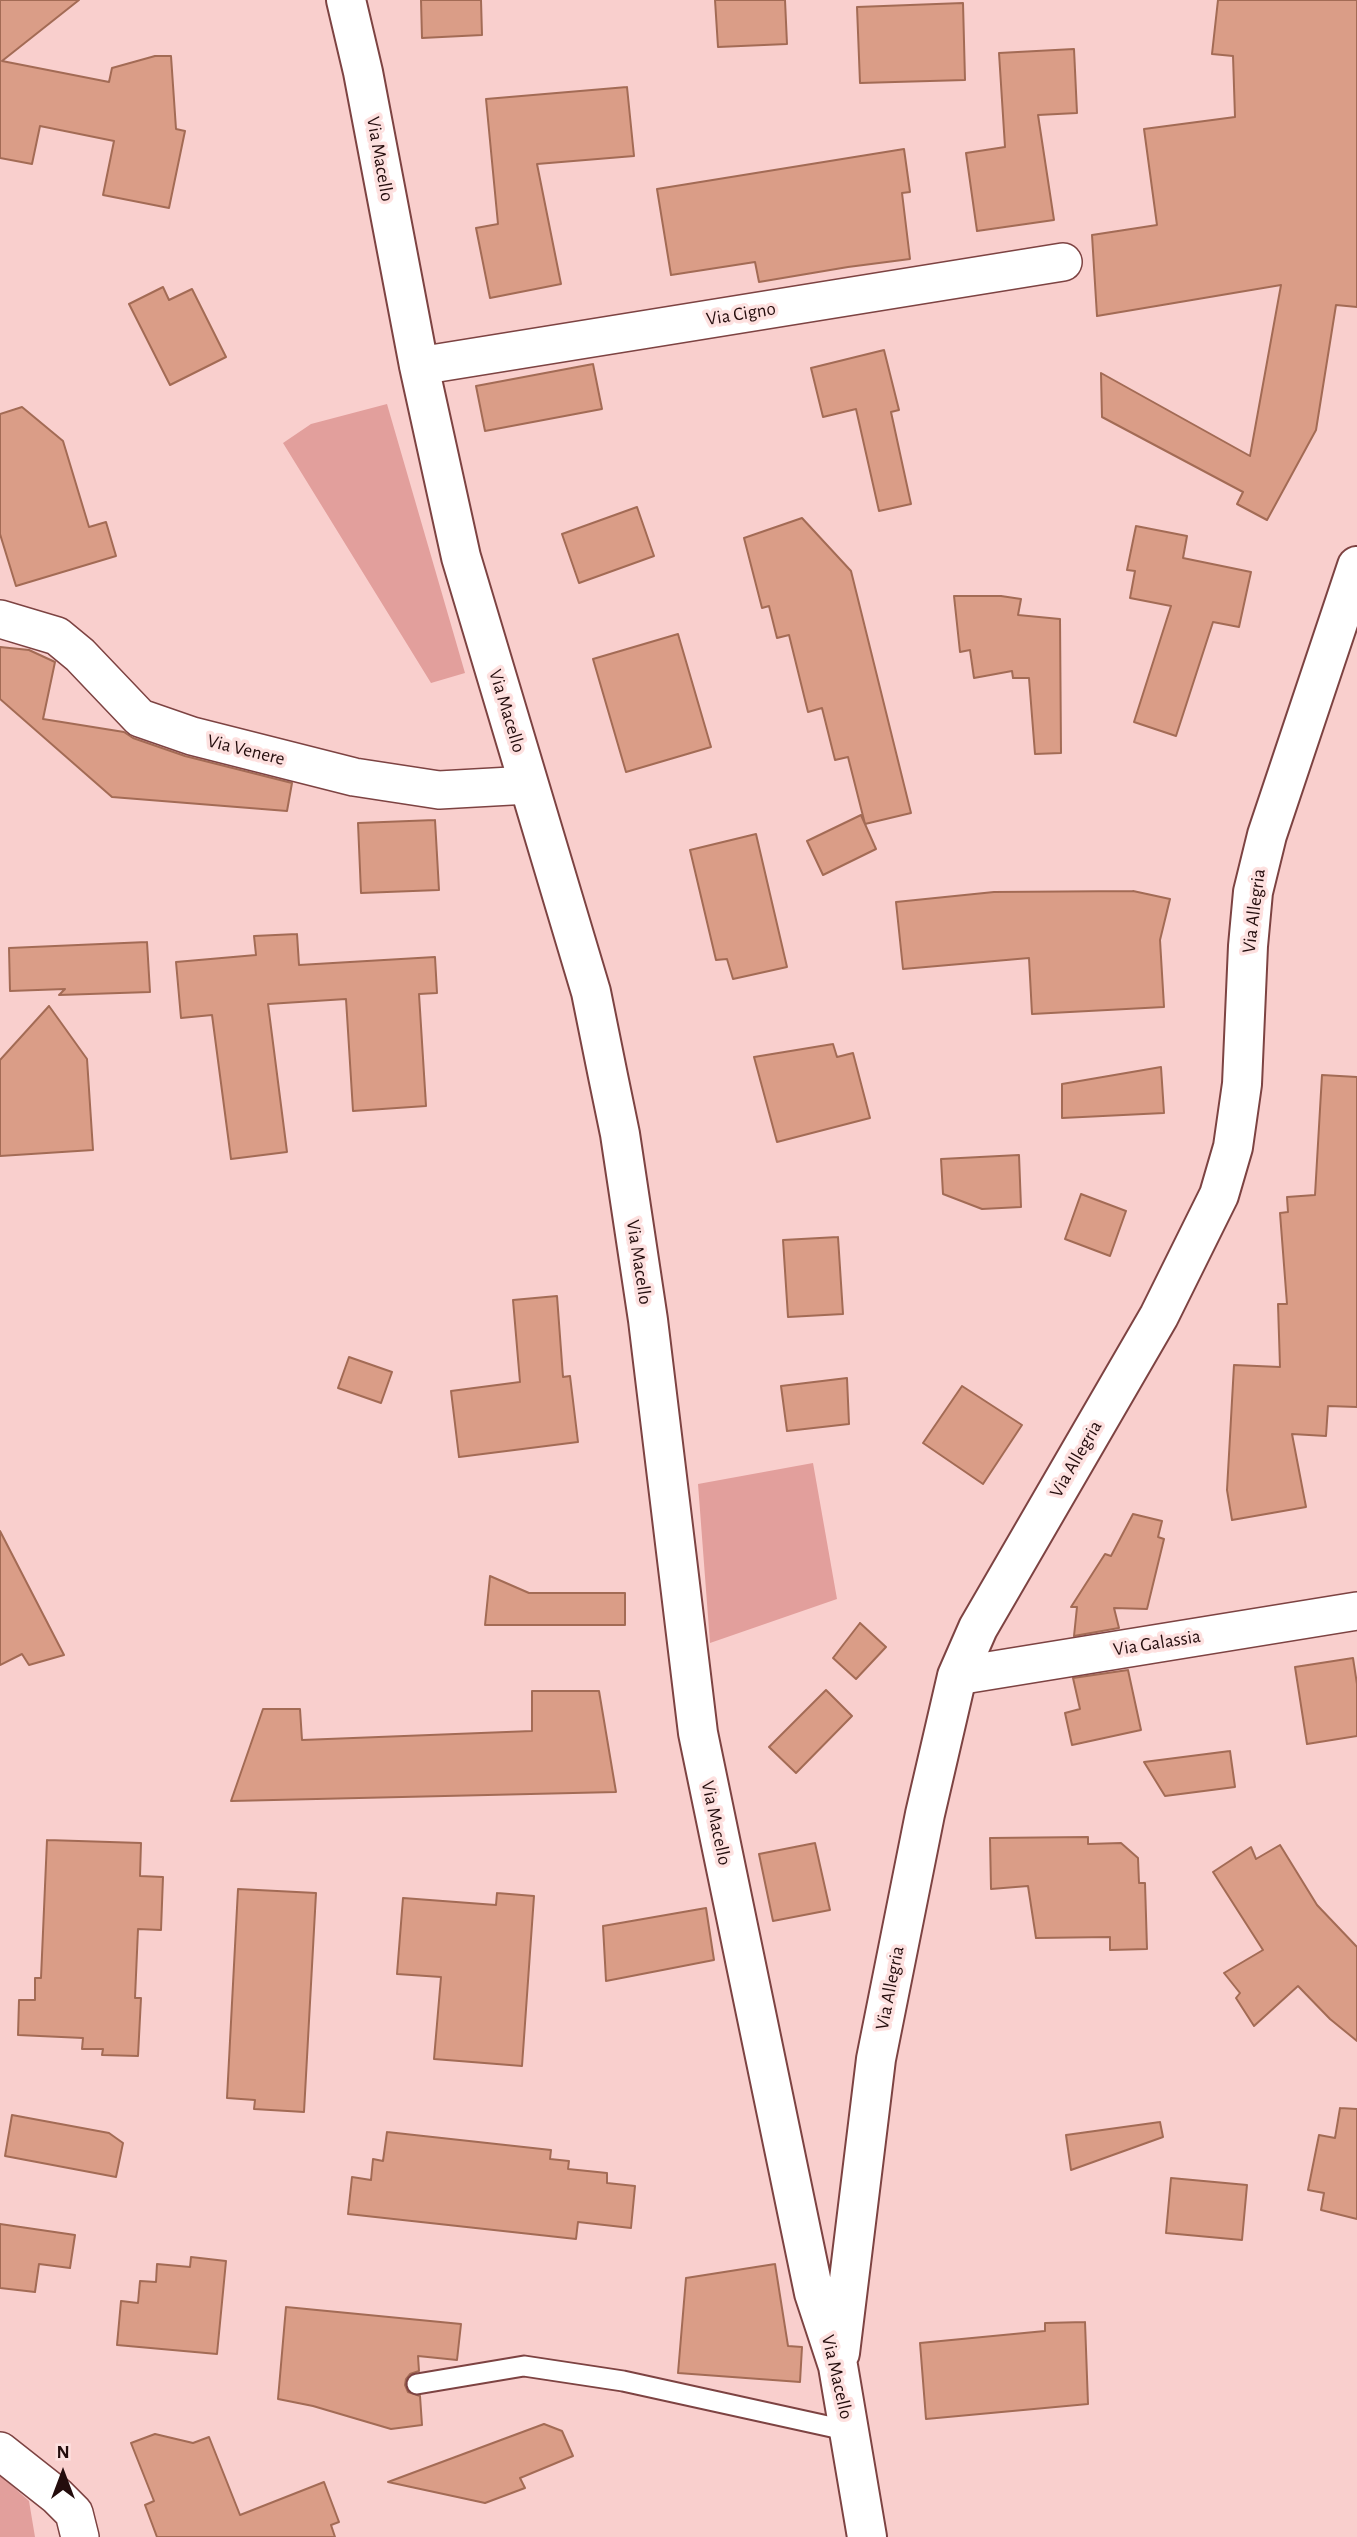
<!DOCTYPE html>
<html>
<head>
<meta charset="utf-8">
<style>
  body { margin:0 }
  #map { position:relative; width:1357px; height:2537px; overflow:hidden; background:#f9cfcd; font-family:"Alegreya Sans",sans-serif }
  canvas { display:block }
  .north { position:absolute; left:28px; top:2439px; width:70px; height:70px; -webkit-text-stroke:5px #fde0df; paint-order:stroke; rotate:0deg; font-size:19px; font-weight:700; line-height:28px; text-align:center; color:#240d0d }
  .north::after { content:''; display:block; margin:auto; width:24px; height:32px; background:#240d0d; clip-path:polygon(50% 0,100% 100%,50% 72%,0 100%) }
</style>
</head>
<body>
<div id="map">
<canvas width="1357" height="2537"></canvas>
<div class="north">N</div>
</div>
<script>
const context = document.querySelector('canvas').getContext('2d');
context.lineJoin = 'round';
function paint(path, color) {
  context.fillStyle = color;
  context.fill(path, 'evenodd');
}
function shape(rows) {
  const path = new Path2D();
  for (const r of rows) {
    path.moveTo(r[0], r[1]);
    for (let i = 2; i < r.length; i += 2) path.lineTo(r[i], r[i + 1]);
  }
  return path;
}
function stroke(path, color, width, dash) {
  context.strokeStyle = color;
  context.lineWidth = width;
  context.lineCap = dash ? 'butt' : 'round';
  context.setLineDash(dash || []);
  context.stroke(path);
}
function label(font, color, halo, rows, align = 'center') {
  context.font = font + ' "Alegreya Sans",sans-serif';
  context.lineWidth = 7;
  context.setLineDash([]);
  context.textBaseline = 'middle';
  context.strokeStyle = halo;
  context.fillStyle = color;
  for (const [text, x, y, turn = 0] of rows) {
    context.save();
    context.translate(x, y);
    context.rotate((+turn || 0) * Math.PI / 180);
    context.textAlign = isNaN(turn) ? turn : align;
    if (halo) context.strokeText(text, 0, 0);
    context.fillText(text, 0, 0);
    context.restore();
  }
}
paint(shape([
  [387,404,465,673,431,683,283,443,311,424],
  [813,1463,837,1599,710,1643,698,1484],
  [0,2475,29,2501,35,2537,0,2537]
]), '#e29f9c');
const building = shape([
  [0,0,79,0,2,61,109,82,112,68,155,56,171,56,176,129,185,131,169,208,103,195,114,141,40,126,32,164,0,158,0,0],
  [421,0,481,0,482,35,422,38,421,0],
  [715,0,785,0,787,44,718,47,715,0],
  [1218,0,1357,0,1357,307,1336,305,1316,430,1267,520,1237,504,1243,492,1102,417,1101,373,1250,456,1281,285,1097,316,1092,235,1157,225,1144,129,1235,117,1233,56,1212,54,1218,0],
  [963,3,965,80,860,83,857,7,963,3],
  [1074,49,1077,113,1038,115,1054,220,977,231,966,153,1005,147,999,53,1074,49],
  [627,87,634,156,537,164,561,284,490,298,476,228,498,224,486,99,627,87],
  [904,149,910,192,902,193,910,259,848,267,759,282,755,262,671,275,657,189,904,149],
  [163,287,169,300,192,289,226,357,170,385,129,304,163,287],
  [884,350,899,410,891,412,911,504,879,511,856,409,823,417,811,368,884,350],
  [593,364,602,409,485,431,476,386,593,364],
  [22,407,63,441,89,527,106,522,116,556,16,586,0,534,0,414,22,407],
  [637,507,654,556,579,583,562,534,637,507],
  [802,518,851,571,911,813,865,824,848,757,835,760,822,708,808,712,789,635,777,638,769,606,762,608,744,538,802,518],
  [1136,526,1187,536,1183,558,1251,572,1239,627,1213,622,1176,736,1134,722,1171,606,1130,598,1135,571,1127,570,1136,526],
  [954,596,1001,596,1021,599,1018,615,1060,619,1061,753,1035,754,1029,678,1013,678,1012,671,974,678,970,650,960,652,954,596],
  [678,634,711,747,626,772,593,659,678,634],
  [0,647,29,650,55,662,43,719,124,732,133,738,185,756,292,783,287,811,112,797,0,699,0,647],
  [861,815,876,849,823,875,807,841,861,815],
  [435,820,439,890,361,893,358,823,435,820],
  [756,834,787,967,733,979,727,959,716,960,690,850,756,834],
  [1133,891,1170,899,1160,940,1164,1007,1032,1014,1029,958,903,969,896,902,994,892,1133,891],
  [297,934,299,965,435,957,437,993,419,994,426,1106,353,1111,346,999,268,1004,287,1152,231,1159,212,1015,181,1018,176,962,256,955,254,936,297,934],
  [147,942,150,992,59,995,65,989,10,991,9,948,147,942],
  [49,1006,87,1059,93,1150,0,1156,0,1060,49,1006],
  [833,1044,837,1057,853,1053,870,1118,777,1142,754,1057,833,1044],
  [1161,1067,1164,1113,1062,1118,1062,1084,1161,1067],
  [1322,1075,1357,1077,1357,1407,1328,1406,1326,1436,1292,1434,1306,1507,1232,1520,1227,1490,1234,1365,1280,1367,1278,1304,1287,1304,1280,1213,1288,1212,1287,1197,1315,1195,1322,1075],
  [1019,1155,1021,1207,982,1209,943,1194,941,1159,1019,1155],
  [1081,1194,1126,1211,1110,1256,1065,1239,1081,1194],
  [838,1237,843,1314,788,1317,783,1240,838,1237],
  [557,1296,563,1377,570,1376,578,1442,459,1457,451,1391,520,1382,513,1300,557,1296],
  [349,1357,392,1372,381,1403,338,1388,349,1357],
  [847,1378,849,1424,787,1431,781,1386,847,1378],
  [962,1386,1022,1425,983,1484,923,1443,962,1386],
  [1133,1514,1162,1521,1158,1537,1164,1539,1147,1609,1114,1608,1119,1628,1074,1636,1077,1607,1071,1607,1105,1554,1111,1556,1133,1514],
  [0,1531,64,1655,29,1665,22,1654,0,1665,0,1531],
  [490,1576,529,1593,625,1593,625,1625,485,1625,490,1576],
  [860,1623,886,1647,856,1679,833,1658,860,1623],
  [1353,1658,1357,1684,1357,1736,1307,1744,1295,1667,1353,1658],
  [1128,1670,1141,1730,1072,1745,1065,1713,1080,1709,1073,1678,1128,1670],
  [826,1690,852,1716,796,1773,769,1747,826,1690],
  [532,1691,599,1691,616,1792,231,1801,263,1709,300,1709,302,1740,532,1731,532,1691],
  [1230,1751,1235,1787,1165,1796,1144,1762,1230,1751],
  [1088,1837,1088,1844,1121,1843,1138,1858,1139,1883,1145,1883,1147,1949,1110,1950,1110,1937,1036,1938,1028,1886,991,1889,990,1838,1088,1837],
  [47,1840,141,1843,140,1876,163,1877,161,1930,138,1929,135,1998,141,1998,138,2056,102,2055,103,2049,82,2049,83,2038,18,2035,19,2000,35,2000,35,1978,41,1978,47,1840],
  [815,1843,830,1910,773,1921,759,1854,815,1843],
  [1280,1845,1317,1905,1357,1947,1357,2041,1330,2019,1298,1986,1254,2026,1236,1998,1240,1993,1224,1973,1263,1950,1213,1872,1251,1847,1256,1859,1280,1845],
  [238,1889,316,1893,304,2112,254,2109,255,2100,227,2098,238,1889],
  [497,1893,534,1896,522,2066,434,2059,441,1977,397,1974,403,1898,496,1905,497,1893],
  [706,1908,714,1960,606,1981,603,1926,706,1908],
  [1340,2108,1357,2109,1357,2219,1321,2210,1324,2193,1308,2190,1319,2135,1335,2138,1340,2108],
  [12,2115,109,2133,123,2143,116,2177,5,2156,12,2115],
  [1160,2122,1163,2137,1071,2170,1066,2135,1160,2122],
  [387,2132,551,2150,550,2159,569,2161,568,2169,607,2173,607,2183,635,2186,631,2228,578,2222,576,2239,348,2214,352,2177,371,2180,373,2159,383,2161,387,2132],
  [1171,2178,1247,2185,1242,2240,1166,2233,1171,2178],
  [0,2224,75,2235,70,2268,39,2264,35,2292,0,2288,0,2224],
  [191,2257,226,2261,217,2354,117,2345,121,2301,138,2303,140,2281,156,2282,157,2264,190,2267,191,2257],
  [775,2264,788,2346,802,2347,800,2382,678,2373,686,2278,775,2264],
  [286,2307,461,2324,457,2360,418,2356,419,2371,410,2374,406,2379,405,2385,408,2392,420,2396,422,2425,391,2429,313,2406,278,2399,286,2307],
  [1085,2322,1088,2404,926,2419,920,2343,1045,2331,1045,2323,1085,2322],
  [544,2424,562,2431,573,2456,520,2478,525,2488,485,2503,388,2482,544,2424],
  [155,2434,193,2443,209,2437,240,2515,324,2482,339,2522,331,2525,335,2537,157,2537,145,2505,154,2501,131,2443,155,2434]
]);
paint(building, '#da9d87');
stroke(building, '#a36b55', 2);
const lane = shape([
  [417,2384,524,2366,623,2381,850,2431]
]);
const street = shape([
  [419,366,1063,262],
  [0,619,57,636,80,655,140,718,192,736,354,777,439,790,529,785],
  [957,1676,1357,1611],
  [0,2451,57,2496,74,2513,80,2537]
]);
const secondary = shape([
  [346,0,363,72,419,366,461,557,591,992,608,1076,620,1134,648,1320,698,1733,814,2293,838,2366,867,2537],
  [840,2353,876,2059,925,1814,957,1676,978,1628,1159,1316,1219,1195,1233,1147,1242,1084,1248,946,1253,892,1267,835,1357,566]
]);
stroke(lane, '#7d4342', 23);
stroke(street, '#7d4342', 40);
stroke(secondary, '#7d4342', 42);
stroke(lane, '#fff', 19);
stroke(street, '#fff', 37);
stroke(secondary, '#fff', 38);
label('19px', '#240d0d', '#fde0df', [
  ["Via Macello",380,159,80],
  ["Via Cigno",741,314,-9],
  ["Via Macello",507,711,73],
  ["Via Venere",246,750,14],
  ["Via Allegria",1254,911,-83],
  ["Via Macello",639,1262,81],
  ["Via Allegria",1076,1459,-60],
  ["Via Galassia",1157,1643,-9],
  ["Via Macello",716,1823,78],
  ["Via Allegria",890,1988,-79],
  ["Via Macello",837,2377,77]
]);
</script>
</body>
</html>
